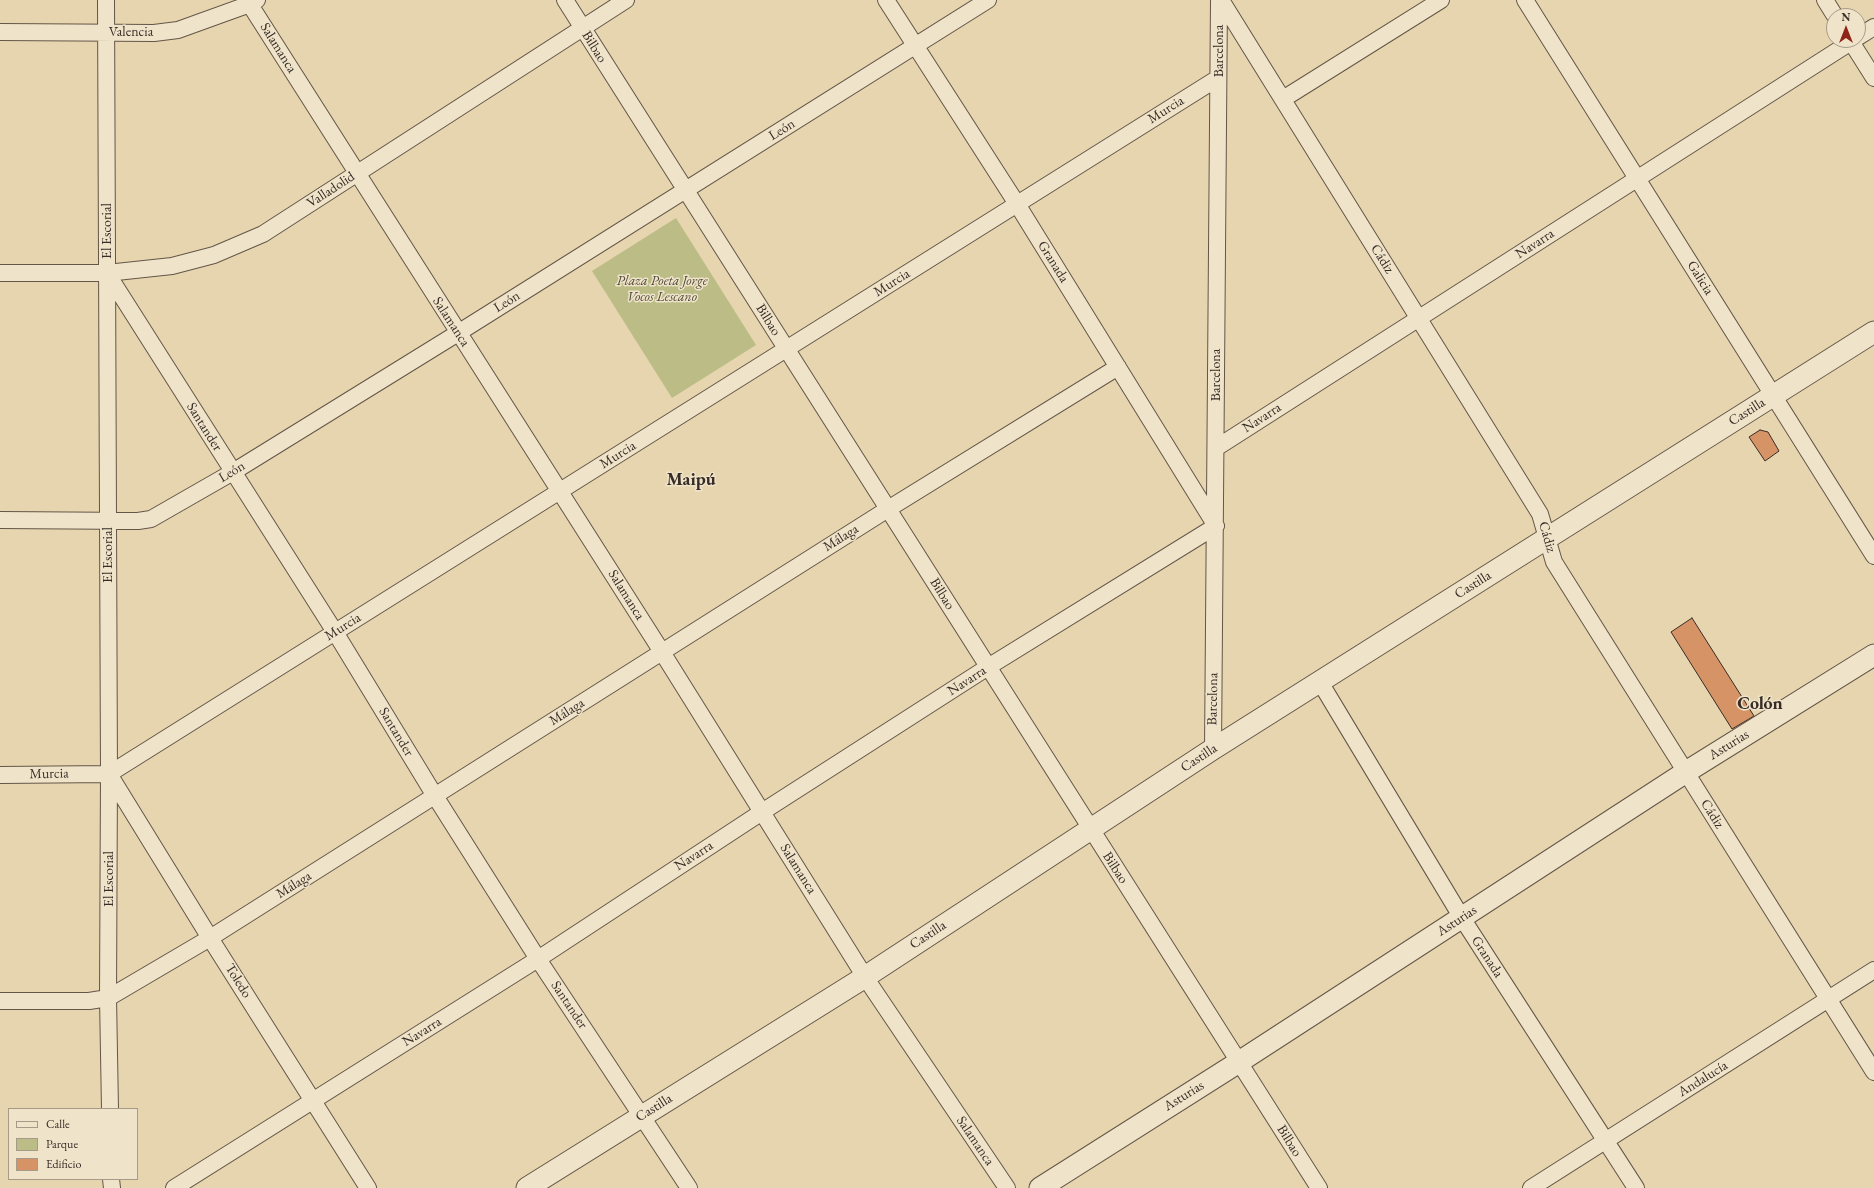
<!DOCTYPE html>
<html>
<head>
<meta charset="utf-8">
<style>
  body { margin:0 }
  #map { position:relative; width:1874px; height:1188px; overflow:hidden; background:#e6d5ae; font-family:"EB Garamond",serif }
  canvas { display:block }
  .legend { position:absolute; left:8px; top:1108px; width:130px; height:72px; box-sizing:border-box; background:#efe4ca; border:1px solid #a69a88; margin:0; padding:5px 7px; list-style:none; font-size:12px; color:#382c26 }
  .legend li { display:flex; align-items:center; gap:8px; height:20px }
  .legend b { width:20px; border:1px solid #a69a88 }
  .north { position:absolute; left:1826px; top:8px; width:40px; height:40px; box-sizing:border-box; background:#efe4ca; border:1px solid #a69a88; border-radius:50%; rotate:0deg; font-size:11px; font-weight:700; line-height:16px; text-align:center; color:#382c26 }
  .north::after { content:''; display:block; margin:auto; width:14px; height:18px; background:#8f2418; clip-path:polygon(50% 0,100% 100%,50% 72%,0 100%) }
</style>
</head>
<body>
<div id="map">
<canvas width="1874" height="1188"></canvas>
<ul class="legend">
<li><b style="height:5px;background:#efe4ca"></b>Calle</li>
<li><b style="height:11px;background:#bbbc86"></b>Parque</li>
<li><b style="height:11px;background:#d69366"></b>Edificio</li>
</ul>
<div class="north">N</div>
</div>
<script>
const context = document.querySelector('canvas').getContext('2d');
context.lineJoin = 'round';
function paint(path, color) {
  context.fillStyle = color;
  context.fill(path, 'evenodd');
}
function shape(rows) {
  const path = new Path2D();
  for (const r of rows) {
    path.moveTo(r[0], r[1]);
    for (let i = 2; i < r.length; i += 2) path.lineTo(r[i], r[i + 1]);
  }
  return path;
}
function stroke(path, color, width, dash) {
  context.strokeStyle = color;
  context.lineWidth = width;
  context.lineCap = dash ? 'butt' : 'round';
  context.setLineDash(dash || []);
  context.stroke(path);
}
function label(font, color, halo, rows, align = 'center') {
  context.font = font + ' "EB Garamond",serif';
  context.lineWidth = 3;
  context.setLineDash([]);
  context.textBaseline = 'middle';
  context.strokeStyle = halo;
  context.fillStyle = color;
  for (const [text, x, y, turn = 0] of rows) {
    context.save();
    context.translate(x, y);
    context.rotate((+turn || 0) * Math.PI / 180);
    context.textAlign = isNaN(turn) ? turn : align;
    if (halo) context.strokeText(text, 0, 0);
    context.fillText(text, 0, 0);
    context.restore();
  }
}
paint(shape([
  [676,218,756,345,672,398,592,271]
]), '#bbbc86');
const building = shape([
  [1760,430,1768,432,1779,451,1765,461,1749,437,1760,430],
  [1692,618,1754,716,1732,729,1671,632,1692,618]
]);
paint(building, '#d69366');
stroke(building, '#382c26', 1);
const minor = shape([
  [106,0,109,774,108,998,110,1109],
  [247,0,662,652,865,977,1007,1188],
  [565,0,1319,1188],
  [1221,0,1540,514,1554,562,1874,1072],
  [1525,0,1874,556],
  [1825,0,1835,16],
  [0,32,154,33,178,30,250,4,257,0],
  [1858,37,1874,27],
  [1850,40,1874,78],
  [1283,99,1441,0],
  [0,273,107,273,172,266,214,255,263,234,626,0],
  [107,273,335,632,435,796,538,959,689,1188],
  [1216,448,1854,40],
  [0,520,138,521,151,519,233,472,458,333,988,0],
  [1320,682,1462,918,1636,1188],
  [1213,749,1219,0],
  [109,774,210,938,368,1188],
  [0,775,109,774,1218,78],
  [0,1001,89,1001,108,998,210,938,888,509,1118,367],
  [111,1179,112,1188],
  [174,1188,538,959,762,812,988,667,1216,526,1017,204,886,0],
  [1531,1188,1874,970]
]);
const tertiary = shape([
  [527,1188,865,977,1213,749,1874,332],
  [1040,1188,1239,1062,1686,772,1874,655]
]);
stroke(minor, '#645648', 18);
stroke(tertiary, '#645648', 23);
stroke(minor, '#efe4ca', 16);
stroke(tertiary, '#efe4ca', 21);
label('14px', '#382c26', '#efe4ca', [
  ["Valencia",131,32],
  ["Bilbao",594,47,58],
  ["Salamanca",278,48,58],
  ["Barcelona",1219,51,-90],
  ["Murcia",1166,110,-32],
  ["León",782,130,-32],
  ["Valladolid",331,190,-33],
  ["El Escorial",107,231,-90],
  ["Navarra",1535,244,-33],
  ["Cádiz",1382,259,58],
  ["Granada",1053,262,58],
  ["Galicia",1700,278,58],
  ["Murcia",892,283,-32],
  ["León",507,302,-32],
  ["Bilbao",768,320,58],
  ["Salamanca",451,322,57],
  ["Barcelona",1216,375,-90],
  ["Castilla",1747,412,-32],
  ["Navarra",1262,418,-33],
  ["Santander",204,427,58],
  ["Murcia",618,455,-32],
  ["León",232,472,-31],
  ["Cádiz",1547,537,74],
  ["Málaga",841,538,-32],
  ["El Escorial",108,555,-90],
  ["Castilla",1473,585,-32],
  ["Bilbao",942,594,58],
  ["Salamanca",626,595,58],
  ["Murcia",343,627,-32],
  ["Navarra",967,681,-33],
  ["Barcelona",1213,699,-89],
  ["Málaga",567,712,-32],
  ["Santander",396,732,59],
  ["Asturias",1729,745,-32],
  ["Castilla",1199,758,-33],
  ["Murcia",49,774,-1],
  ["Cádiz",1712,814,58],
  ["Navarra",694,856,-33],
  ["Bilbao",1115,868,57],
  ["Salamanca",798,869,58],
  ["El Escorial",109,879,-90],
  ["Málaga",294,885,-32],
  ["Asturias",1457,921,-33],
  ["Castilla",928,935,-33],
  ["Granada",1487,957,57],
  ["Toledo",238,981,58],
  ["Santander",569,1005,56],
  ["Navarra",422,1032,-32],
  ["Andalucía",1703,1079,-32],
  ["Asturias",1184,1096,-32],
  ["Castilla",654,1108,-32],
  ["Salamanca",975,1141,56],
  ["Bilbao",1289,1141,58]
]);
label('italic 14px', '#524939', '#efe4ca', [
  ["Plaza Poeta Jorge",662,281],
  ["Vocos Lescano",662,297]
]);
label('bold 18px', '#382c26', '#efe4ca', [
  ["Maipú",691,480],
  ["Colón",1760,704]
]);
</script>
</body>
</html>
